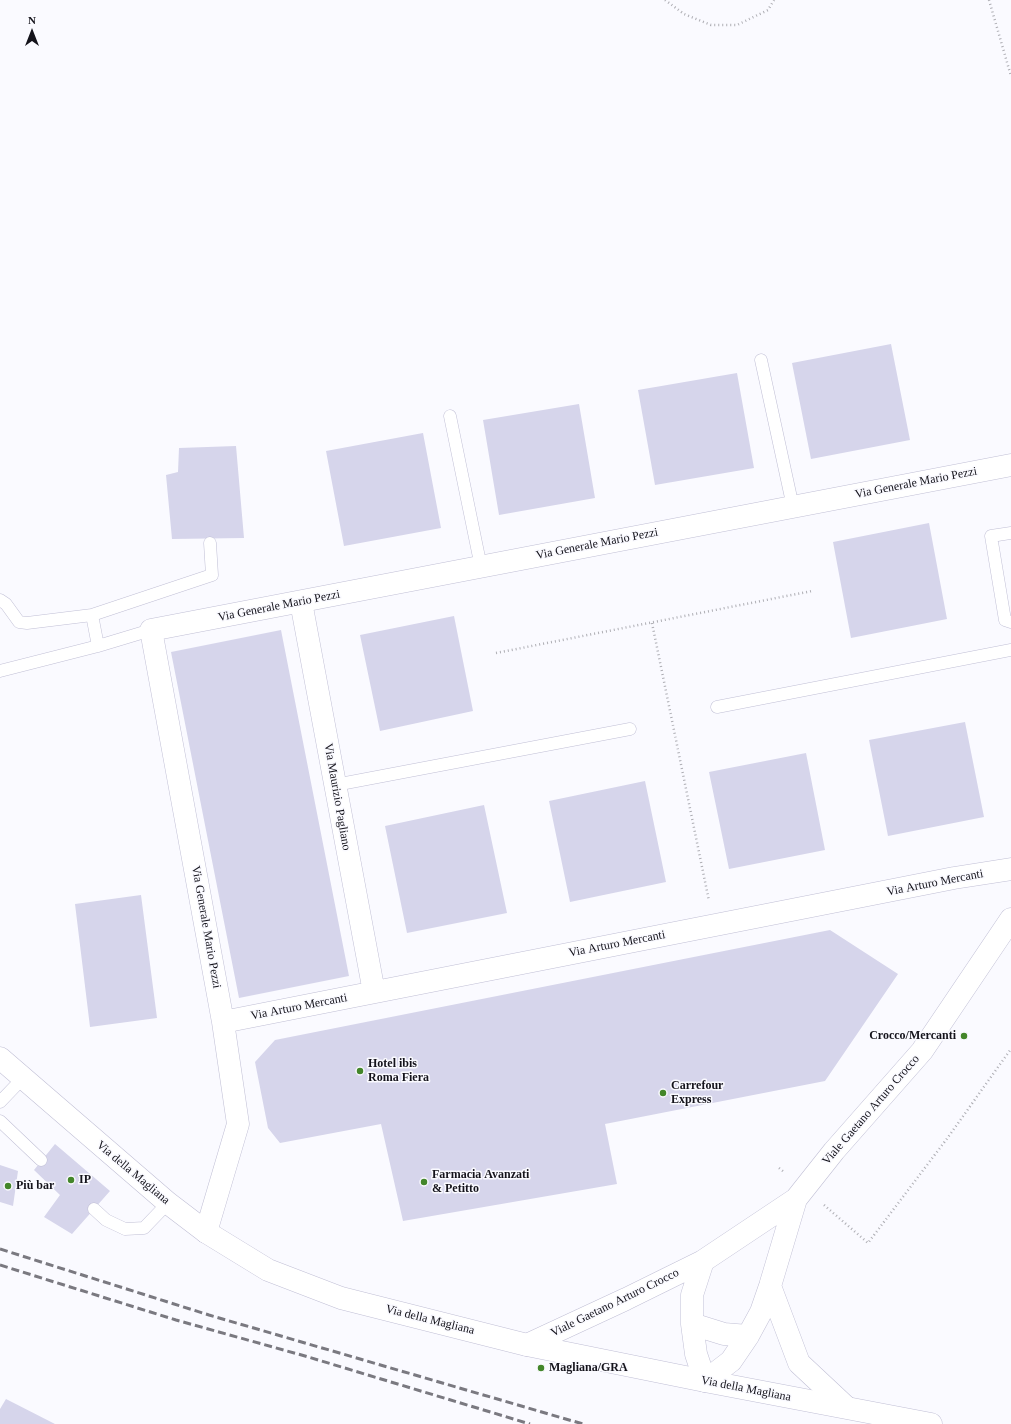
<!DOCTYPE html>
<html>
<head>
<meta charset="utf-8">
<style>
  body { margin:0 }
  #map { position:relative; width:1011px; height:1424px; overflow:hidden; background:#fafaff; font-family:Georgia,serif }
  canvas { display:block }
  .north { position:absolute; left:12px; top:12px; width:40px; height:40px; -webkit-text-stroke:3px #fafaff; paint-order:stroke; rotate:0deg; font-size:11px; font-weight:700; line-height:16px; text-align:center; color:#14131b }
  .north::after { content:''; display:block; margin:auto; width:14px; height:18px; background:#14131b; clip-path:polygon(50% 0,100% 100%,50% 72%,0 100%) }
</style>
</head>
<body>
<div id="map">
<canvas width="1011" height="1424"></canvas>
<div class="north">N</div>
</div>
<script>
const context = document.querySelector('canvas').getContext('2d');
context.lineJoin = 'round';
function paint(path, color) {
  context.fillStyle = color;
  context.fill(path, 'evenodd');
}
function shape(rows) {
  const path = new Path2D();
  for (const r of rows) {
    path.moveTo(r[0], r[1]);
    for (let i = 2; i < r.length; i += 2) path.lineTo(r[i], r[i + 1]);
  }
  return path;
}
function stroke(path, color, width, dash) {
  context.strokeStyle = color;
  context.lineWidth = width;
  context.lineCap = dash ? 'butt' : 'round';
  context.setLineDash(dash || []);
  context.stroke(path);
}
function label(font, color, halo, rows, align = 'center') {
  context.font = font + ' Georgia,serif';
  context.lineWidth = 3;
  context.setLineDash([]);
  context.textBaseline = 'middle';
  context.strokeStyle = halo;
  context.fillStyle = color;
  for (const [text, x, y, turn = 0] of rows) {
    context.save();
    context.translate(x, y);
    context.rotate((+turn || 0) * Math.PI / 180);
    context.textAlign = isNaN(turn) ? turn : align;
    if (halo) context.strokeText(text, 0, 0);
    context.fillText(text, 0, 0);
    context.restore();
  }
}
paint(shape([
  [891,344,910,440,811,459,792,363],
  [737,373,754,468,655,485,638,390],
  [579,404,595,498,499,515,483,420],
  [423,433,441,528,344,546,326,451],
  [236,446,244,538,172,539,166,475,178,472,179,448],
  [929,523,947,619,851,638,833,542],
  [454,616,473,711,380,731,360,635],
  [281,630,349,976,239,998,171,652],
  [965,722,984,817,888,836,869,740],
  [806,753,825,850,729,869,709,772],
  [645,781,666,882,570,902,549,801],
  [484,805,507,913,407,933,385,826],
  [141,895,157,1018,90,1027,75,904],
  [830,930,898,974,825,1081,605,1124,617,1184,403,1221,381,1124,280,1143,268,1128,255,1062,275,1040],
  [55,1144,110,1191,72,1234,44,1217,60,1195,34,1170],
  [0,1165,18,1171,13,1206,0,1202],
  [6,1399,55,1424,0,1424,0,1409]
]), '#d6d5eb');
const service = shape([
  [761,360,793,507],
  [450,416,481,567],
  [1011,533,991,536,1005,620,1011,622],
  [0,600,6,604,19,622,27,623,92,615,98,646],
  [92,615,212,575,210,543],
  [0,671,98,646,151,630],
  [717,707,1011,650],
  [335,785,630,729],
  [0,1102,23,1078],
  [0,1121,41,1160],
  [94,1209,106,1220,125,1229,144,1228,168,1203]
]);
const minor = shape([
  [301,602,374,992],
  [223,1022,954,878,1011,869],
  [206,1232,238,1124,223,1022,151,630,1011,465],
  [703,1261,692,1295,692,1324,696,1354,705,1381,731,1361,748,1336,761,1312,770,1286,796,1199],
  [770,1286,799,1363,846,1407],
  [692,1324,724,1334,748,1336],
  [527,1345,626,1299,703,1261,796,1199,834,1151,922,1051,1011,919]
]);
const secondary = shape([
  [0,1058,168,1203,206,1232,268,1270,341,1298,527,1345,705,1381,931,1424]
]);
stroke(service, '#c0bfd5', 13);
stroke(minor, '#c0bfd5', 23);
stroke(secondary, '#c0bfd5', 23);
stroke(shape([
  [665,0,684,14,711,25,737,25,768,10,774,0],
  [989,0,1011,76],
  [652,623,709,901],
  [496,653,812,591],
  [779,1168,784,1172],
  [824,1205,868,1243,946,1140,1011,1049]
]), '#aeaeb4', 2.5, [1, 3]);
stroke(service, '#fff', 12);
stroke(minor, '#fff', 22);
stroke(secondary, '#fff', 22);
stroke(shape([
  [0,1249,209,1315,583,1424],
  [0,1265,176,1320,305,1356,530,1424]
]), '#7a7980', 3, [8, 4]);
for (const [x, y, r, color] of [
  [964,1036,4,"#43862a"],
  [360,1071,4,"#43862a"],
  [663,1093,4,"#43862a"],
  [71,1180,4,"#43862a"],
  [424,1182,4,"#43862a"],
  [8,1186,4,"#43862a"],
  [541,1368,4,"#43862a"]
]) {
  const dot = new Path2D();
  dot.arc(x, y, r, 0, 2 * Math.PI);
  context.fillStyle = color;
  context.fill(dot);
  stroke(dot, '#fafaff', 1.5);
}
label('12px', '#14131b', '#fafaff', [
  ["Via Generale Mario Pezzi",916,483,-11],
  ["Via Generale Mario Pezzi",597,544,-11],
  ["Via Generale Mario Pezzi",279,606,-11],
  ["Via Maurizio Pagliano",337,797,80],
  ["Via Arturo Mercanti",935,883,-11],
  ["Via Generale Mario Pezzi",206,927,80],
  ["Via Arturo Mercanti",617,944,-11],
  ["Via Arturo Mercanti",299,1007,-11],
  ["Viale Gaetano Arturo Crocco",871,1110,-49],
  ["Via della Magliana",133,1173,40],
  ["Viale Gaetano Arturo Crocco",615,1303,-26],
  ["Via della Magliana",430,1320,14],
  ["Via della Magliana",746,1389,11]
]);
label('bold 12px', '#14131b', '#fafaff', [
  ["Crocco/Mercanti",956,1036,"right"],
  ["Hotel ibis",368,1064],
  ["Roma Fiera",368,1078],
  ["Carrefour",671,1086],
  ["Express",671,1100],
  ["Farmacia Avanzati",432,1175],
  ["& Petitto",432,1189],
  ["IP",79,1180],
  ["Più bar",16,1186],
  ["Magliana/GRA",549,1368]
], 'left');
</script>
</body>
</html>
